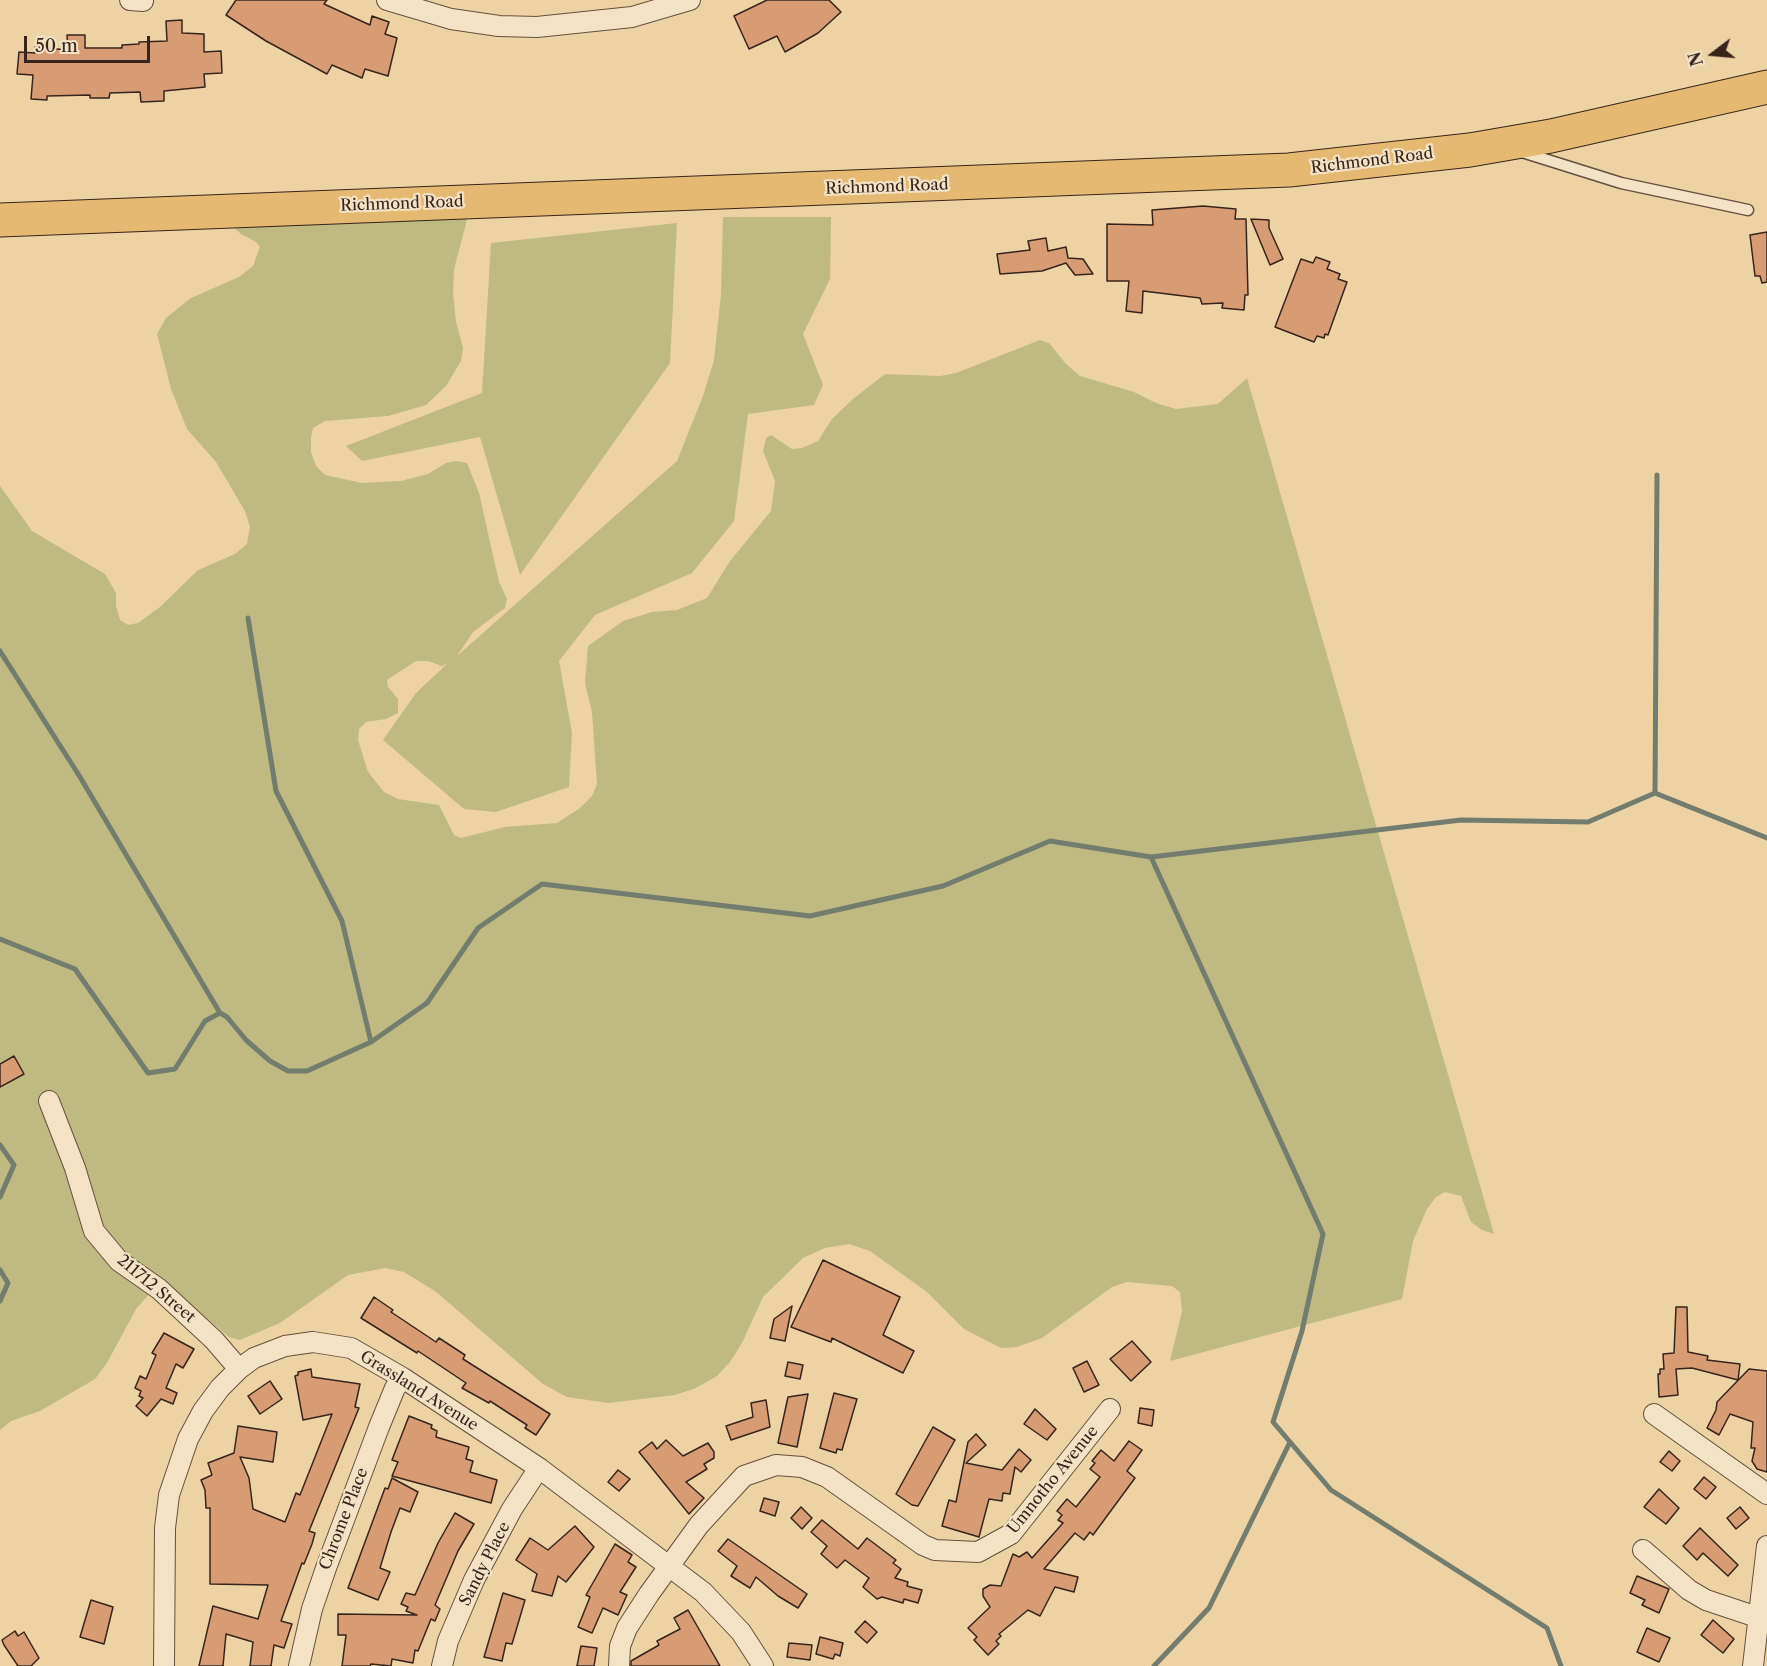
<!DOCTYPE html>
<html>
<head>
<meta charset="utf-8">
<style>
  body { margin:0 }
  #map { position:relative; width:1767px; height:1666px; overflow:hidden; background:#edd2a4; font-family:"Libre Caslon Text",serif }
  canvas { display:block }
  .north { position:absolute; left:1683px; top:24px; width:60px; height:60px; -webkit-text-stroke:4px #f3e2c4; paint-order:stroke; rotate:254deg; font-size:16px; font-weight:700; line-height:24px; text-align:center; color:#37241c }
  .north::after { content:''; display:block; margin:auto; width:21px; height:27px; background:#37241c; clip-path:polygon(50% 0,100% 100%,50% 72%,0 100%) }
  .scale { position:absolute; left:24px; top:36px; width:126px; height:27px; box-sizing:border-box; border:3px solid #37241c; border-top:0; padding-left:8px; font-size:18px; line-height:21px; white-space:nowrap; color:#37241c; -webkit-text-stroke:4px #f3e2c4; paint-order:stroke }
</style>
</head>
<body>
<div id="map">
<canvas width="1767" height="1666"></canvas>
<div class="north">N</div>
<div class="scale">50 m</div>
</div>
<script>
const context = document.querySelector('canvas').getContext('2d');
context.lineJoin = 'round';
function paint(path, color) {
  context.fillStyle = color;
  context.fill(path, 'evenodd');
}
function shape(rows) {
  const path = new Path2D();
  for (const r of rows) {
    path.moveTo(r[0], r[1]);
    for (let i = 2; i < r.length; i += 2) path.lineTo(r[i], r[i + 1]);
  }
  return path;
}
function stroke(path, color, width, dash) {
  context.strokeStyle = color;
  context.lineWidth = width;
  context.lineCap = dash ? 'butt' : 'round';
  context.setLineDash(dash || []);
  context.stroke(path);
}
function label(font, color, halo, rows, align = 'center') {
  context.font = font + ' "Libre Caslon Text",serif';
  context.lineWidth = 4.5;
  context.setLineDash([]);
  context.textBaseline = 'middle';
  context.strokeStyle = halo;
  context.fillStyle = color;
  for (const [text, x, y, turn = 0] of rows) {
    context.save();
    context.translate(x, y);
    context.rotate((+turn || 0) * Math.PI / 180);
    context.textAlign = isNaN(turn) ? turn : align;
    if (halo) context.strokeText(text, 0, 0);
    context.fillText(text, 0, 0);
    context.restore();
  }
}
paint(shape([
  [468,216,454,269,453,292,456,322,463,348,461,361,446,386,426,405,388,416,325,421,313,428,311,438,311,452,316,466,325,475,362,483,401,481,428,474,446,463,456,461,467,463,479,493,499,582,507,599,505,608,473,632,457,656,677,461,703,396,714,360,721,294,723,217,831,217,830,279,803,334,823,385,814,405,748,414,734,521,692,573,595,615,559,661,572,733,569,787,496,812,464,809,383,740,416,693,448,663,442,666,428,661,416,661,387,680,388,687,398,699,398,713,386,719,366,722,359,729,358,740,368,772,384,792,398,799,439,805,454,835,461,838,505,827,557,823,580,808,592,796,597,784,592,712,585,683,588,646,623,621,652,612,677,610,707,598,730,561,771,511,775,481,763,451,766,438,771,435,792,449,802,448,818,441,832,419,853,399,885,374,940,376,956,373,1040,340,1049,343,1066,364,1080,376,1134,392,1156,403,1176,409,1218,404,1247,378,1494,1234,1482,1230,1471,1222,1461,1196,1445,1192,1436,1197,1427,1209,1413,1241,1402,1299,1170,1361,1182,1311,1180,1292,1172,1286,1127,1282,1112,1287,1042,1338,1017,1347,1001,1348,964,1329,927,1292,870,1251,849,1244,825,1248,803,1258,763,1297,742,1343,730,1362,717,1376,696,1388,675,1395,608,1403,567,1397,543,1384,435,1291,404,1272,385,1268,348,1275,280,1323,240,1340,229,1337,177,1293,153,1290,136,1309,107,1363,95,1379,40,1411,11,1421,0,1430,0,486,32,531,105,574,116,593,116,606,120,620,128,625,138,623,160,607,198,570,235,554,247,544,250,527,245,511,216,462,187,429,171,389,157,334,166,318,191,298,239,277,253,266,260,247,256,242,241,234,230,224],
  [677,223,670,363,520,575,480,437,362,461,346,446,482,393,491,243]
]), '#bfba81');
stroke(shape([
  [248,618,276,791,342,921,371,1042],
  [0,651,80,777,220,1013],
  [1655,793,1657,475],
  [1151,857,1323,1234,1302,1331,1273,1422,1331,1490,1547,1628,1561,1666],
  [0,939,75,969,148,1073,175,1069,205,1021,220,1013,227,1017,246,1040,270,1061,288,1071,307,1071,371,1042,427,1003,478,928,542,884,810,916,943,886,1050,841,1151,857,1461,820,1588,822,1655,793,1767,838],
  [0,1145,14,1165,0,1197],
  [0,1270,8,1283,0,1301],
  [1154,1666,1209,1608,1290,1442]
]), '#727d6e', 5);
const building = shape([
  [236,0,327,0,324,4,370,25,372,16,389,22,385,34,397,38,388,76,365,69,362,78,332,65,327,74,266,41,226,15,236,0],
  [767,0,829,0,841,12,818,33,785,52,777,36,749,49,734,16,767,0],
  [182,20,182,33,204,34,204,52,221,51,222,73,204,74,205,87,164,91,164,101,141,102,140,92,110,93,109,98,90,98,90,95,47,96,47,100,31,99,33,75,17,74,19,52,35,53,35,47,68,50,67,35,85,35,85,48,122,48,122,45,139,44,139,42,167,41,166,21,182,20],
  [1203,206,1236,209,1235,219,1246,219,1248,295,1245,295,1244,310,1222,308,1223,303,1202,304,1200,298,1143,291,1142,313,1126,311,1129,281,1107,281,1107,224,1153,225,1152,210,1203,206],
  [1251,219,1269,220,1269,228,1283,259,1270,265,1251,219],
  [1767,232,1767,282,1762,283,1760,276,1755,276,1750,235,1767,232],
  [1046,238,1048,251,1066,247,1068,258,1083,259,1093,274,1075,275,1066,263,1042,271,1000,274,997,254,1030,250,1028,241,1046,238],
  [1316,257,1330,262,1327,269,1340,274,1338,279,1347,282,1328,335,1325,334,1324,338,1317,336,1314,342,1275,327,1301,259,1313,263,1316,257],
  [14,1056,24,1074,0,1087,0,1064,14,1056],
  [823,1260,900,1297,883,1335,914,1351,903,1373,832,1338,831,1342,791,1327,823,1260],
  [374,1297,393,1310,391,1312,436,1342,439,1338,465,1355,463,1359,550,1414,536,1435,525,1428,527,1425,490,1401,489,1403,462,1388,466,1383,418,1351,417,1353,361,1318,374,1297],
  [792,1306,785,1341,770,1338,774,1319,792,1306],
  [1676,1307,1687,1307,1688,1352,1708,1356,1707,1360,1740,1364,1738,1380,1692,1368,1676,1369,1678,1395,1659,1397,1658,1374,1660,1374,1660,1369,1664,1369,1663,1354,1674,1353,1676,1307],
  [164,1333,194,1349,183,1368,176,1364,166,1388,177,1393,173,1404,161,1399,147,1416,136,1406,143,1398,139,1396,141,1391,135,1388,140,1376,146,1379,156,1355,152,1353,164,1333],
  [1132,1341,1151,1362,1131,1381,1110,1359,1132,1341],
  [1087,1361,1099,1385,1084,1392,1073,1368,1087,1361],
  [788,1362,803,1365,800,1379,785,1376,788,1362],
  [311,1369,312,1377,360,1384,355,1407,359,1408,309,1531,315,1533,312,1544,304,1564,302,1563,281,1621,292,1624,284,1648,274,1645,271,1666,250,1666,253,1642,226,1634,223,1666,199,1666,213,1606,258,1619,268,1585,210,1584,210,1508,206,1508,205,1490,201,1480,212,1475,208,1463,234,1453,238,1426,277,1432,273,1462,240,1457,249,1478,253,1509,285,1522,296,1493,300,1495,332,1414,303,1420,295,1376,298,1375,298,1372,311,1369],
  [1749,1369,1767,1371,1767,1472,1757,1469,1752,1461,1755,1448,1751,1448,1753,1422,1730,1414,1719,1435,1707,1428,1716,1410,1717,1402,1749,1369],
  [270,1381,282,1399,260,1414,248,1396,270,1381],
  [834,1393,857,1399,842,1450,837,1449,836,1453,820,1448,834,1393],
  [808,1394,797,1447,778,1443,788,1397,808,1394],
  [766,1400,770,1427,731,1440,726,1426,753,1417,751,1403,766,1400],
  [1140,1408,1154,1410,1152,1426,1138,1423,1140,1408],
  [1035,1409,1056,1429,1047,1440,1024,1424,1035,1409],
  [409,1416,432,1425,431,1428,437,1431,436,1437,469,1447,466,1459,473,1461,470,1472,497,1480,491,1503,392,1476,398,1462,392,1460,409,1416],
  [933,1427,955,1440,918,1506,912,1505,896,1494,933,1427],
  [976,1434,986,1445,966,1463,1002,1470,1019,1449,1031,1460,1021,1472,1015,1467,1010,1494,1003,1493,1002,1501,989,1499,979,1537,942,1526,949,1500,956,1502,968,1442,976,1434],
  [666,1440,683,1456,708,1443,714,1452,714,1458,704,1464,707,1469,686,1482,704,1498,689,1514,639,1452,652,1442,657,1449,666,1440],
  [1129,1441,1142,1450,1127,1471,1135,1478,1093,1535,1090,1532,1084,1540,1075,1533,1044,1569,1078,1577,1074,1592,1055,1587,1040,1616,1028,1610,999,1634,1001,1636,996,1641,999,1644,988,1655,974,1640,977,1637,968,1628,990,1607,983,1596,983,1589,990,1585,1001,1586,1013,1554,1019,1557,1027,1552,1032,1558,1063,1523,1058,1520,1062,1515,1057,1511,1067,1499,1076,1507,1100,1477,1090,1469,1095,1463,1092,1461,1101,1450,1114,1461,1129,1441],
  [1669,1451,1680,1461,1672,1471,1660,1462,1669,1451],
  [618,1470,630,1479,619,1491,608,1482,618,1470],
  [1704,1477,1716,1487,1706,1499,1694,1489,1704,1477],
  [392,1478,418,1492,410,1512,400,1508,391,1532,380,1568,390,1572,378,1600,348,1588,385,1488,388,1489,392,1478],
  [1659,1489,1679,1508,1666,1524,1644,1507,1659,1489],
  [764,1498,779,1502,775,1516,760,1511,764,1498],
  [801,1507,812,1518,802,1529,791,1518,801,1507],
  [1740,1507,1749,1518,1736,1529,1727,1518,1740,1507],
  [455,1513,474,1524,458,1551,435,1605,440,1609,435,1621,431,1619,418,1651,415,1650,413,1663,392,1659,391,1666,371,1664,370,1666,342,1666,346,1635,338,1635,338,1614,417,1615,406,1611,408,1607,401,1604,406,1593,415,1595,438,1543,455,1513],
  [822,1520,858,1549,867,1538,896,1560,893,1563,901,1569,895,1578,908,1582,907,1586,922,1590,918,1603,904,1599,903,1603,882,1597,877,1599,863,1587,869,1578,845,1560,837,1568,821,1554,827,1546,811,1532,822,1520],
  [575,1526,594,1547,566,1582,558,1576,552,1596,532,1591,537,1574,516,1560,530,1538,548,1550,575,1526],
  [1700,1528,1738,1565,1728,1576,1703,1553,1697,1560,1683,1546,1700,1528],
  [728,1539,807,1594,798,1608,778,1596,756,1577,750,1588,731,1576,737,1566,718,1551,728,1539],
  [615,1544,632,1555,628,1562,636,1567,620,1592,627,1595,618,1615,603,1608,592,1633,578,1627,590,1597,586,1595,615,1544],
  [1637,1576,1669,1589,1659,1613,1642,1605,1645,1600,1630,1593,1637,1576],
  [503,1593,525,1600,512,1644,506,1643,502,1661,484,1657,503,1593],
  [91,1600,113,1607,104,1644,80,1637,91,1600],
  [688,1610,720,1666,631,1666,631,1661,659,1645,657,1641,680,1629,674,1618,688,1610],
  [1713,1620,1734,1639,1723,1653,1701,1635,1713,1620],
  [865,1621,877,1632,867,1643,855,1632,865,1621],
  [1647,1628,1670,1638,1659,1662,1637,1652,1647,1628],
  [15,1631,18,1636,24,1632,39,1658,31,1666,18,1666,4,1645,2,1640,15,1631],
  [820,1637,843,1643,840,1656,835,1654,833,1659,816,1654,820,1637],
  [789,1643,812,1645,810,1660,787,1657,789,1643],
  [581,1646,597,1648,594,1666,577,1666,581,1646]
]);
paint(building, '#d89c74');
stroke(building, '#37241c', 1.5);
const lane = shape([
  [1522,152,1621,183,1748,210]
]);
const street = shape([
  [130,0,143,1],
  [387,0,451,19,499,26,537,27,632,17,690,0],
  [49,1101,75,1168,94,1231,119,1261,159,1289,214,1340,239,1369],
  [1654,1414,1767,1494],
  [1643,1550,1689,1590,1706,1600,1757,1617],
  [164,1666,165,1528,169,1495,188,1439,203,1411,220,1388,239,1369,254,1358,285,1346,313,1342,351,1348,403,1378,539,1468,703,1592,741,1632,763,1666],
  [299,1666,312,1609,326,1568,379,1427,395,1388,403,1378],
  [442,1666,448,1641,474,1580,512,1509,539,1468],
  [619,1666,620,1646,627,1628,649,1594,699,1525,744,1476,776,1465,802,1467,827,1477,923,1545,935,1550,978,1552,1011,1534,1110,1409],
  [1753,1666,1767,1546]
]);
const highway = shape([
  [0,220,1289,170,1470,150,1551,136,1767,87]
]);
stroke(lane, '#64503e', 13);
stroke(street, '#64503e', 22);
stroke(highway, '#37241c', 35);
stroke(lane, '#f3e2c4', 10);
stroke(street, '#f3e2c4', 20);
stroke(highway, '#e6b972', 33);
label('16px', '#37241c', '#f3e2c4', [
  ["Richmond Road",1372,161,-7],
  ["Richmond Road",887,187,-2],
  ["Richmond Road",402,204,-2],
  ["211712 Street",156,1289,40],
  ["Grassland Avenue",419,1391,32],
  ["Umnotho Avenue",1053,1480,-51],
  ["Chrome Place",344,1519,-69],
  ["Sandy Place",485,1564,-63]
]);
</script>
</body>
</html>
